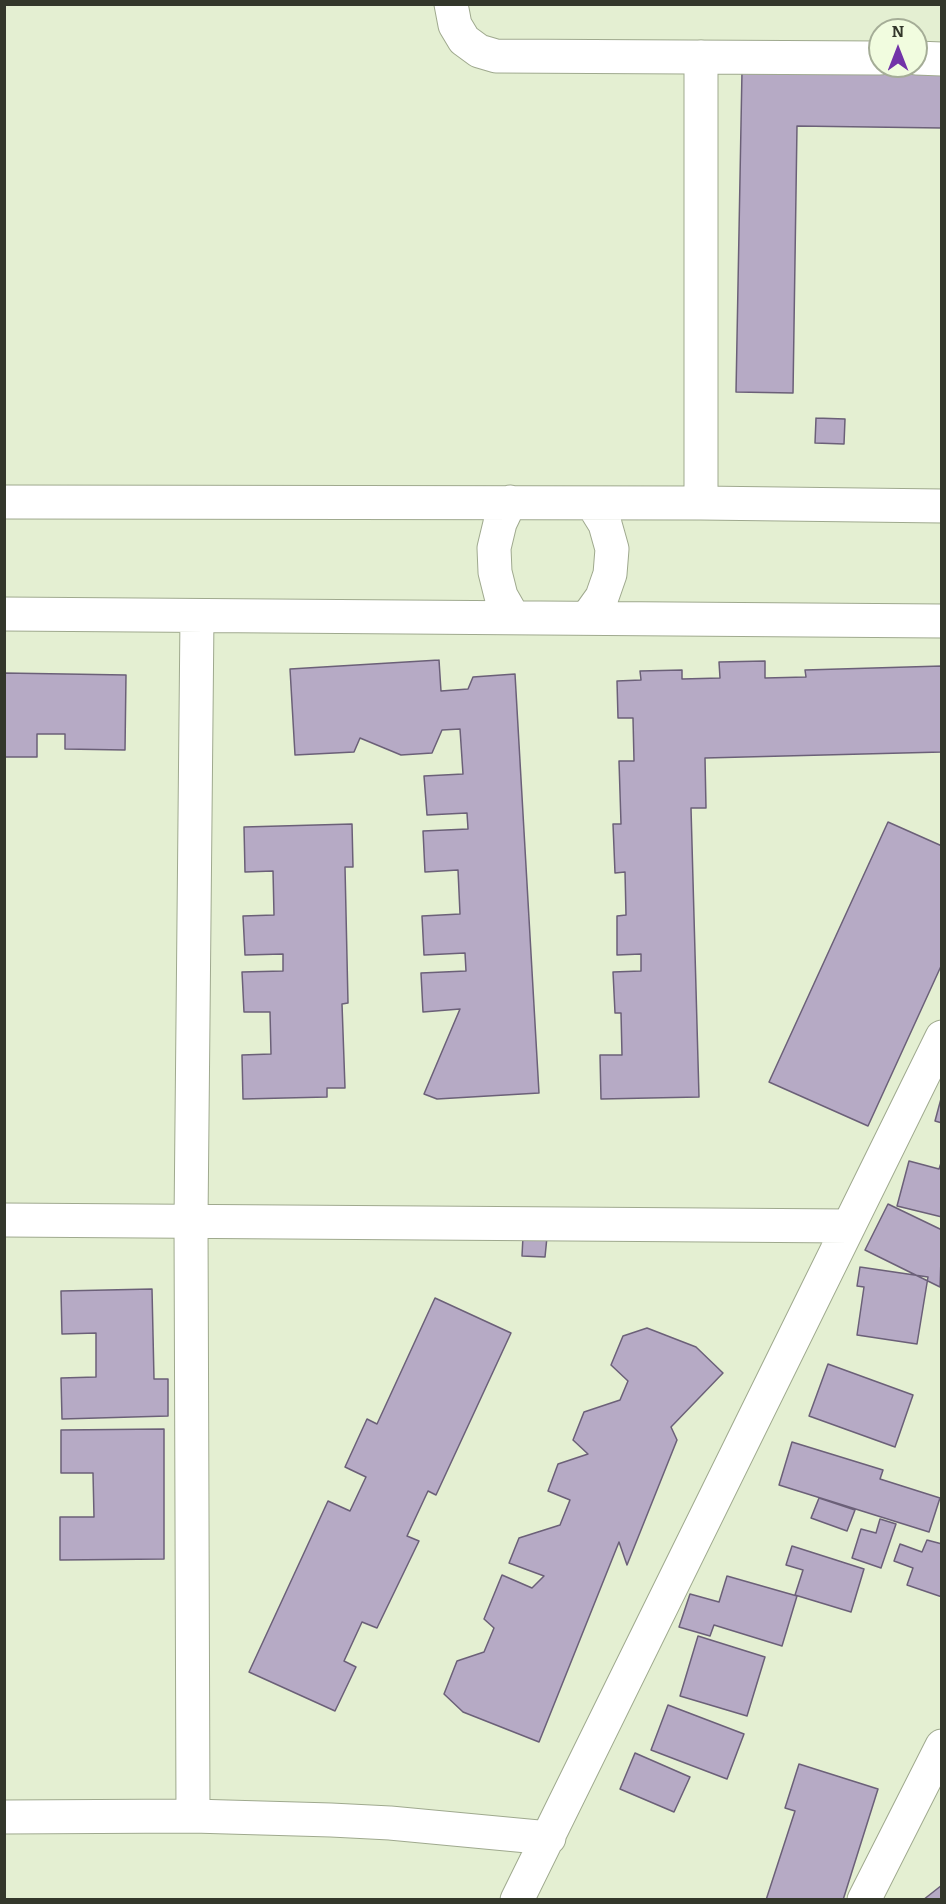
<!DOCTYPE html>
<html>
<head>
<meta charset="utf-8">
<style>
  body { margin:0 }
  #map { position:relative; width:946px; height:1904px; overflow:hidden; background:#e4efd2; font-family:Bitter,serif }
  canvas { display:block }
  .frame { position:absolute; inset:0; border:6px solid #33372b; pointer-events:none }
  .north { position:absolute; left:868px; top:18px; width:60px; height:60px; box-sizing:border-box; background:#f1fcdf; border:2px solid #a5ad97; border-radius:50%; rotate:0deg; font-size:16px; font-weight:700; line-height:24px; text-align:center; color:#33372b }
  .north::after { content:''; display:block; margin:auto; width:21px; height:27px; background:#7233a8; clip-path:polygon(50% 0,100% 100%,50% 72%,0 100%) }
</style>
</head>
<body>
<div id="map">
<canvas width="946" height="1904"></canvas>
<div class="frame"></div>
<div class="north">N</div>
</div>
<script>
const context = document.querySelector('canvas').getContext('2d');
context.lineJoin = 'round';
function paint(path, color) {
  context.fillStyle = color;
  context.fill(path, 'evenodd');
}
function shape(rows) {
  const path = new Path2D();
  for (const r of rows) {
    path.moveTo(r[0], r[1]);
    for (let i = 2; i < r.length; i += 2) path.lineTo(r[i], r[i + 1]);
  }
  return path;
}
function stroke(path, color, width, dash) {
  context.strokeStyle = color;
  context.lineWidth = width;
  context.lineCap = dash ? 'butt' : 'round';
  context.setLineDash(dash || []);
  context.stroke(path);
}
const building = shape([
  [742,71,942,74,942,128,797,126,793,393,736,392,742,71],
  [816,418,845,419,844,444,815,443,816,418],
  [439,660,441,691,468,689,473,677,515,674,539,1093,437,1099,424,1094,460,1009,423,1012,421,973,466,971,465,953,424,955,422,916,460,914,458,870,425,872,423,831,468,829,467,813,427,815,424,776,463,774,460,729,442,730,432,753,401,755,360,738,354,752,295,755,290,669,439,660],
  [765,661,765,678,806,677,805,670,942,666,942,752,705,758,706,808,691,808,699,1097,601,1099,600,1055,622,1055,621,1013,615,1013,613,972,641,971,641,954,617,955,617,916,626,915,625,872,615,873,613,824,621,824,619,761,634,761,633,718,618,718,617,681,641,680,640,671,682,670,682,679,720,678,719,662,765,661],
  [4,673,126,675,125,750,65,749,65,734,37,734,37,757,4,757,4,673],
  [888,822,942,846,942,964,868,1126,769,1082,888,822],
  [352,824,353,867,345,867,348,1003,342,1004,345,1088,327,1088,327,1097,243,1099,242,1055,271,1054,270,1012,244,1012,242,972,283,971,283,954,245,955,243,916,274,915,273,871,245,872,244,827,352,824],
  [942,1095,942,1123,935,1121,942,1095],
  [942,1160,942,1217,897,1206,909,1161,939,1169,942,1160],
  [888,1204,942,1230,940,1287,865,1250,888,1204],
  [523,1236,547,1237,545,1257,522,1256,523,1236],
  [860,1267,928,1277,917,1344,857,1335,864,1287,857,1286,860,1267],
  [152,1289,154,1379,168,1379,168,1416,62,1419,61,1378,96,1377,96,1333,62,1334,61,1291,152,1289],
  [435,1298,511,1333,436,1495,428,1491,407,1536,419,1541,377,1628,362,1622,344,1661,356,1667,335,1711,249,1672,328,1501,350,1511,366,1477,345,1467,367,1419,377,1424,435,1298],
  [647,1328,696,1347,723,1373,671,1427,677,1440,627,1565,619,1542,539,1742,463,1712,444,1694,457,1661,484,1652,494,1628,484,1619,502,1575,532,1588,544,1576,509,1563,519,1538,560,1525,570,1500,548,1491,558,1464,588,1454,573,1440,584,1412,620,1400,628,1381,611,1365,623,1336,647,1328],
  [828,1364,913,1395,895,1447,809,1416,828,1364],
  [164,1429,164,1559,60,1560,60,1517,94,1517,93,1473,61,1473,61,1430,164,1429],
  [792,1442,883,1470,880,1479,940,1498,929,1532,779,1485,792,1442],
  [819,1498,855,1510,847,1531,811,1518,819,1498],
  [880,1519,896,1524,881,1568,852,1558,861,1529,876,1533,880,1519],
  [927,1540,942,1544,942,1597,907,1585,913,1568,894,1561,900,1544,922,1552,927,1540],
  [792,1546,864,1569,851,1612,795,1595,803,1570,786,1565,792,1546],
  [727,1576,797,1596,782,1646,714,1625,710,1636,679,1627,690,1594,719,1602,727,1576],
  [698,1636,765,1657,747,1716,680,1696,698,1636],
  [668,1705,744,1734,727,1779,651,1750,668,1705],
  [635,1753,690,1777,674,1812,620,1789,635,1753],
  [799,1764,878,1789,843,1900,766,1900,795,1811,785,1808,799,1764],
  [942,1885,942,1900,923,1900,942,1885]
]);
paint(building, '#b6aac5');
stroke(building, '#6b6078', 1.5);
const minor = shape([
  [451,4,455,25,464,40,479,51,496,56,880,58],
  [701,57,701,503],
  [916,58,942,59],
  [4,502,701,503,942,506],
  [510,502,500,523,494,548,495,572,501,596,513,617],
  [4,614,942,621],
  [587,618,602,597,610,574,612,549,605,524,592,503],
  [4,1220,849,1226],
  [193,1816,191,1221,197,616],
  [4,1817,193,1816,331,1820,390,1823,549,1838],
  [517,1900,942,1037],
  [864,1900,942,1746]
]);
stroke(minor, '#9fa98e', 35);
stroke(minor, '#fff', 33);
</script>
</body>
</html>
